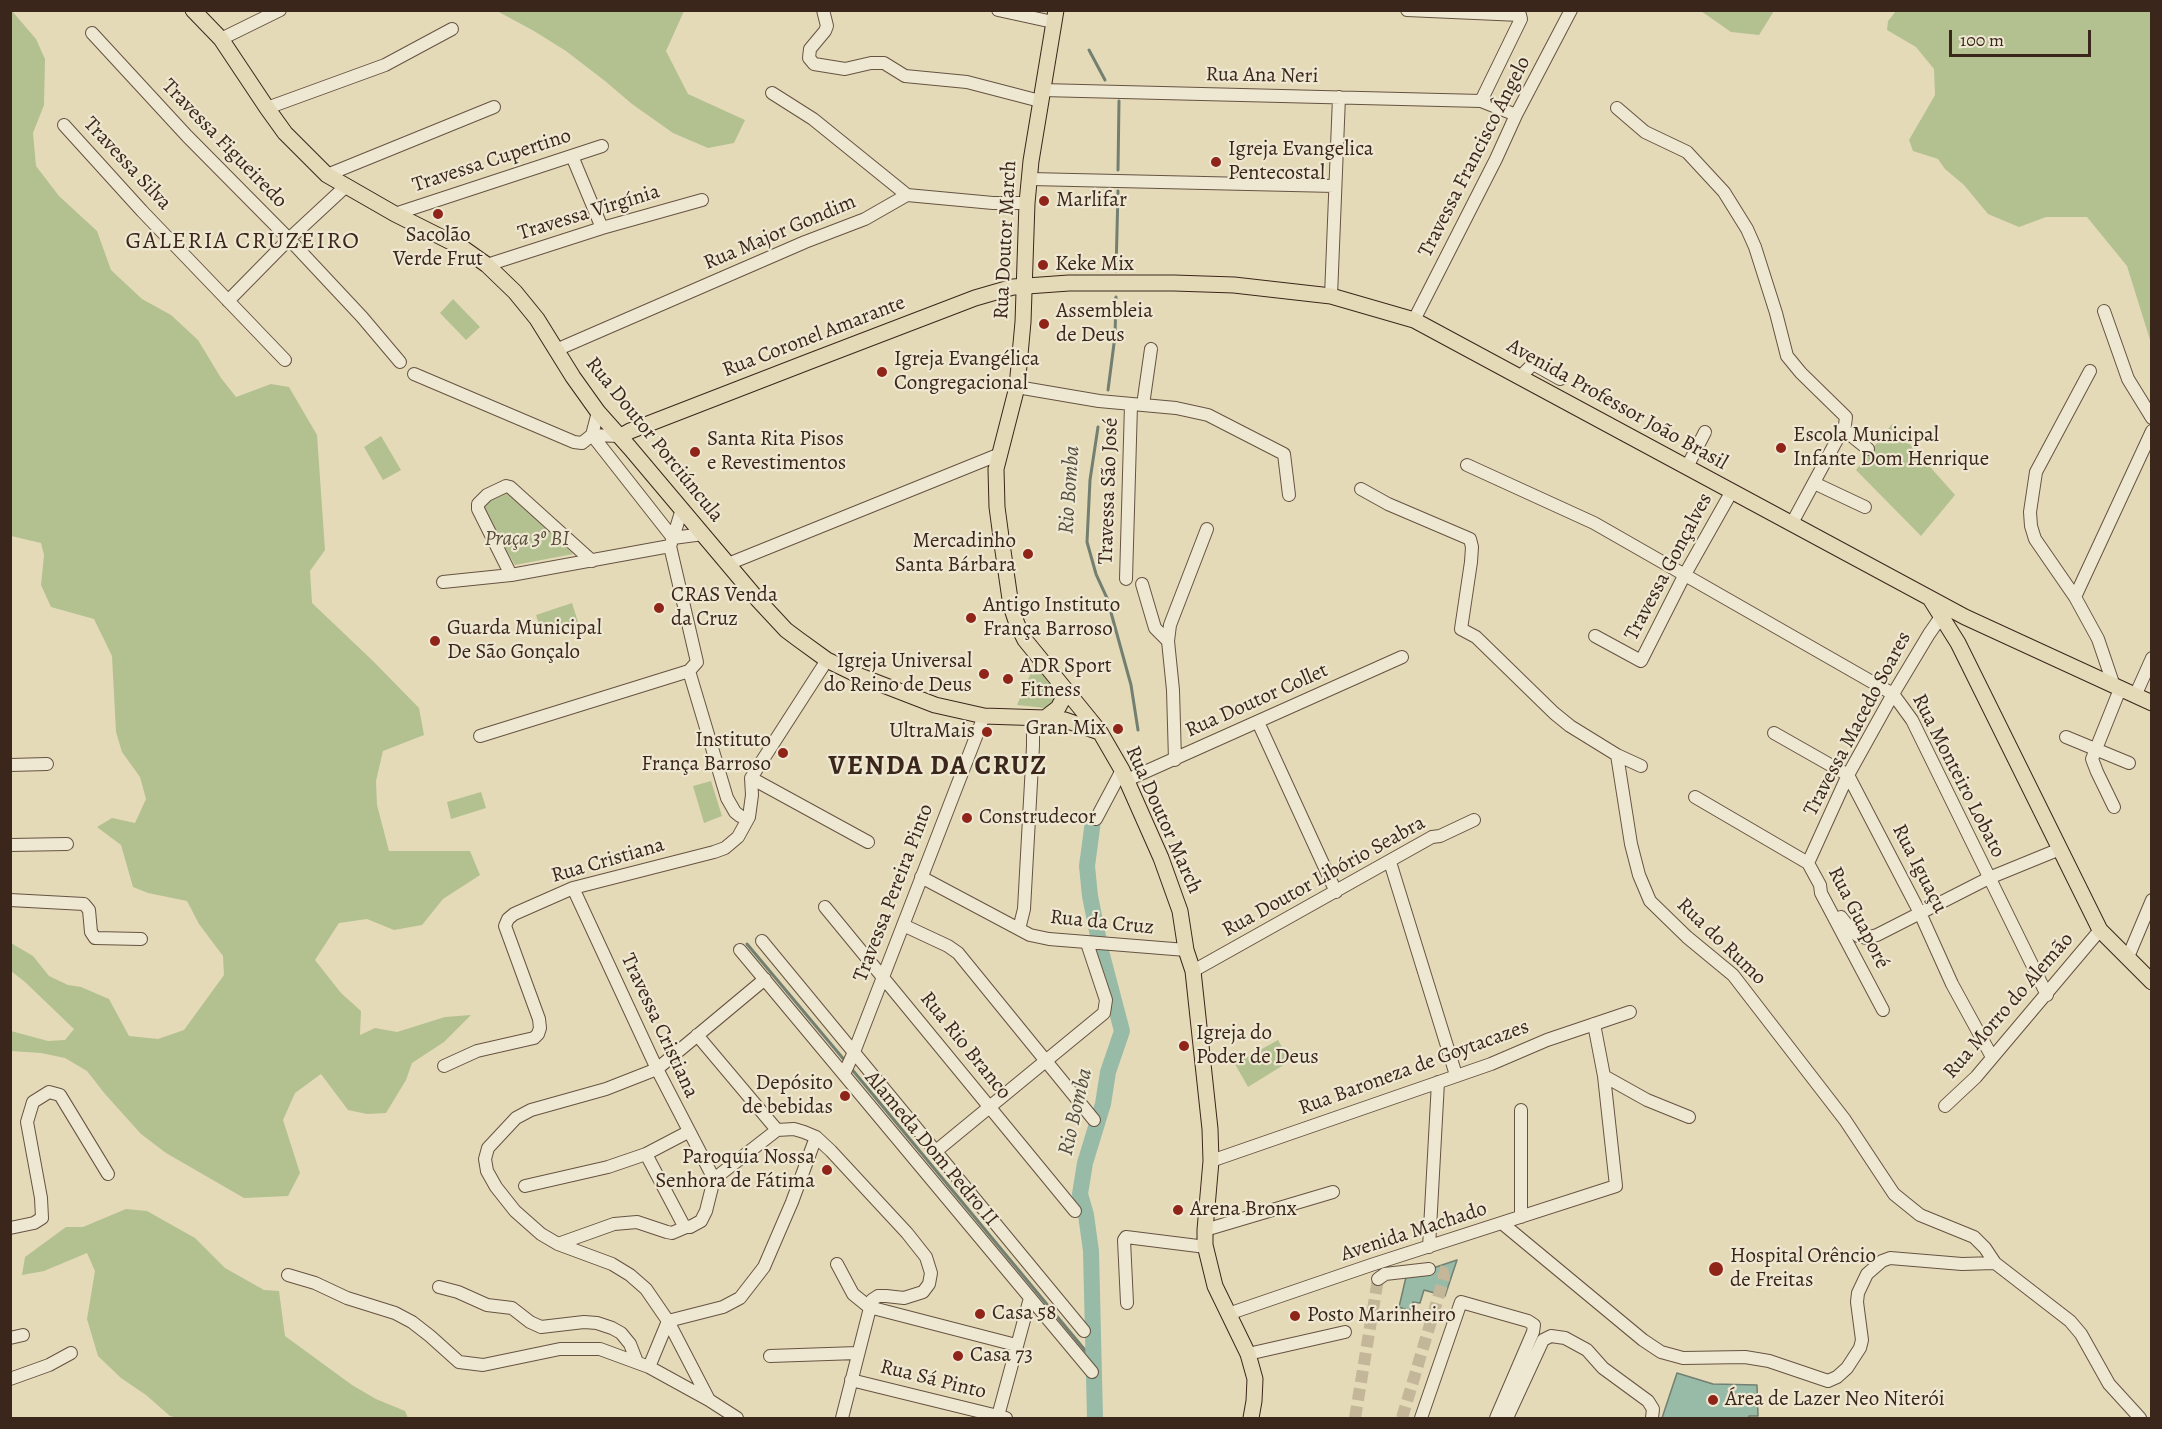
<!DOCTYPE html>
<html>
<head>
<meta charset="utf-8">
<style>
  body { margin:0 }
  #map { position:relative; width:2162px; height:1429px; overflow:hidden; background:#e5dab8; font-family:Alegreya,serif }
  canvas { display:block }
  .frame { position:absolute; inset:0; border:12px solid #3b261b; pointer-events:none }
  .scale { position:absolute; left:1949px; top:30px; width:142px; height:27px; box-sizing:border-box; border:3px solid #3b261b; border-top:0; padding-left:8px; font-size:18px; line-height:21px; white-space:nowrap; color:#3b261b; -webkit-text-stroke:4px #eee7d1; paint-order:stroke }
</style>
</head>
<body>
<div id="map">
<canvas width="2162" height="1429"></canvas>
<div class="frame"></div>
<div class="scale">100 m</div>
</div>
<script>
const context = document.querySelector('canvas').getContext('2d');
context.lineJoin = 'round';
function paint(path, color) {
  context.fillStyle = color;
  context.fill(path, 'evenodd');
}
function shape(rows) {
  const path = new Path2D();
  for (const r of rows) {
    path.moveTo(r[0], r[1]);
    for (let i = 2; i < r.length; i += 2) path.lineTo(r[i], r[i + 1]);
  }
  return path;
}
function stroke(path, color, width, dash) {
  context.strokeStyle = color;
  context.lineWidth = width;
  context.lineCap = dash ? 'butt' : 'round';
  context.setLineDash(dash || []);
  context.stroke(path);
}
function label(font, color, halo, rows, align = 'center') {
  context.font = font + ' Alegreya,serif';
  context.lineWidth = 4.5;
  context.setLineDash([]);
  context.textBaseline = 'middle';
  context.strokeStyle = halo;
  context.fillStyle = color;
  for (const [text, x, y, turn = 0] of rows) {
    context.save();
    context.translate(x, y);
    context.rotate((+turn || 0) * Math.PI / 180);
    context.textAlign = isNaN(turn) ? turn : align;
    if (halo) context.strokeText(text, 0, 0);
    context.fillText(text, 0, 0);
    context.restore();
  }
}
paint(shape([
  [12,11,36,39,45,59,44,105,33,133,36,166,59,196,97,231,111,270,142,299,171,315,198,340,221,378,236,397,271,384,289,387,317,435,325,550,310,571,312,603,373,661,419,708,424,735,383,751,376,781,377,805,389,851,470,851,480,875,443,899,422,925,394,930,367,919,339,923,315,960,341,993,361,1011,360,1035,375,1028,397,1032,445,1017,471,1015,444,1042,412,1063,406,1080,386,1113,367,1114,348,1110,321,1074,295,1093,283,1120,300,1173,288,1196,244,1198,166,1153,141,1134,105,1094,87,1071,65,1058,41,1053,11,1051,11,1031,48,1041,65,1040,74,1029,25,982,11,971,11,943,33,956,49,976,68,985,81,987,109,999,129,1036,158,1039,184,1030,224,975,223,956,199,924,187,901,148,893,133,887,121,845,97,827,112,818,135,823,146,799,140,777,122,752,116,732,112,656,94,619,51,607,41,585,44,555,41,543,11,536],
  [497,11,684,11,666,51,688,94,745,120,734,143,708,148,673,133,632,104,605,81,566,51,534,31],
  [1701,11,1774,11,1759,35,1731,32],
  [1896,11,2151,11,2151,343,2127,266,2087,217,2046,217,2019,227,1988,214,1964,185,1945,169,1938,159,1913,151,1909,140,1935,95,1934,69,1916,47,1887,30,1888,21],
  [453,299,480,327,466,340,440,313],
  [1892,424,1955,495,1921,536,1856,470],
  [381,436,401,470,383,480,364,447],
  [507,492,542,523,573,554,515,565,482,509,488,502],
  [572,603,578,622,542,634,536,615],
  [1036,661,1057,686,1057,701,1045,708,1017,705],
  [711,781,722,816,704,823,693,786],
  [481,792,486,808,451,819,447,802],
  [1278,1040,1290,1061,1248,1087,1235,1064],
  [126,1209,147,1211,195,1238,225,1268,264,1290,279,1291,285,1336,352,1385,376,1399,405,1411,408,1418,178,1418,170,1416,146,1395,121,1378,98,1356,87,1319,95,1271,87,1253,44,1271,22,1275,25,1257,66,1227,83,1227]
]), '#b3c090');
const water = shape([
  [1457,1260,1445,1296,1424,1290,1420,1303,1413,1302,1410,1311,1399,1307,1406,1277,1457,1260],
  [1677,1373,1713,1384,1757,1385,1758,1416,1749,1416,1748,1418,1662,1418,1677,1373]
]);
paint(water, '#98bba8');
stroke(water, '#737f70', 1.5);
stroke(shape([
  [1089,50,1105,80],
  [1118,170,1119,101],
  [1116,271,1118,191],
  [1108,390,1115,336,1116,297],
  [1098,427,1090,480,1087,542,1096,574,1107,598,1131,685,1138,730],
  [747,944,846,1062],
  [850,1067,1094,1361]
]), '#737f70', 3);
stroke(shape([
  [1093,821,1087,866,1090,896,1101,951,1122,1031,1108,1072,1103,1104,1085,1163,1080,1194,1086,1215,1091,1251,1095,1418]
]), '#98bba8', 16);
stroke(shape([
  [1355,1418,1378,1279],
  [1402,1418,1444,1278,1443,1272,1429,1269]
]), '#c3b699', 12, [12, 6]);
const minor = shape([
  [823,10,827,26,825,31,810,49,809,58,814,64,845,69,871,63,884,63,905,76,967,82,1040,101],
  [998,10,1053,22],
  [1407,10,1520,15,1521,19,1481,101],
  [92,33,187,136,289,239,362,317,400,362],
  [221,39,280,10],
  [1042,90,1481,101,1516,115],
  [772,93,813,119,907,195],
  [267,108,385,65,452,29],
  [1617,108,1645,132,1687,152,1724,192,1747,229,1755,247,1776,313,1787,356,1801,373,1846,417,1845,425,1792,523],
  [64,125,142,211,285,360],
  [572,156,602,228],
  [327,175,494,107],
  [1030,179,1335,186],
  [395,214,602,146],
  [487,265,602,228,702,200],
  [1331,296,1339,97],
  [228,301,289,239,345,187],
  [2104,311,2128,379,2152,418],
  [1414,320,1496,159,1516,115,1571,10],
  [556,350,805,242,865,219,907,195,993,203,1027,203],
  [2090,371,2036,472,2030,512,2031,526,2035,539,2075,597,2098,639,2114,686],
  [414,374,574,442,582,443,592,435,673,538,670,546,697,662,689,671,727,798,735,812,740,816],
  [1521,376,1532,365,1535,365,1560,379],
  [1017,387,1099,401,1176,408,1208,415,1284,454,1289,495],
  [1143,405,1151,349],
  [598,412,592,435,621,436],
  [1843,429,1868,449],
  [1467,465,1594,523,1893,694,1912,720,2047,995],
  [1687,467,1705,432],
  [1814,483,1865,507],
  [1361,489,1388,504,1470,539,1472,547,1471,562,1461,629,1476,637,1554,713,1570,726,1617,755,1631,844,1639,875,1650,901,1687,937,1733,975,1845,1120,1894,1194,1920,1215,1974,1237,1985,1248,1995,1263,2070,1321,2081,1334,2109,1384,2140,1418],
  [682,509,673,538,703,534],
  [728,564,1000,454],
  [511,575,478,509,478,504,487,495,506,486,510,487,592,561],
  [1126,579,1131,405],
  [443,582,511,575,670,546],
  [1142,584,1155,628,1168,641,1173,690,1175,760],
  [2075,597,2152,431],
  [1595,636,1641,661,1684,576,1732,491],
  [1168,641,1170,625,1207,529],
  [2135,696,2152,658],
  [1258,722,1336,892],
  [1774,733,1848,775,1920,913,1952,984,1992,1057],
  [480,736,689,671],
  [2066,737,2129,763],
  [1617,755,1641,766],
  [10,765,47,764],
  [751,778,868,842],
  [1127,780,1402,657],
  [1695,797,1808,863,1820,885,1821,893,1883,1010],
  [2114,807,2097,772,2092,759,2120,689],
  [1096,819,1122,770],
  [10,845,67,844],
  [1390,862,1456,1075],
  [1808,863,1848,775,1893,694,1929,634,1945,611],
  [921,877,1030,935,1049,939,1186,950],
  [573,888,657,1069,714,1179],
  [10,900,84,904,89,910,91,932,95,938,141,939],
  [825,907,1075,1211],
  [1841,917,1852,931,1858,936,1866,938,1877,935,1989,878,2060,849],
  [903,925,948,946,958,953,1094,1120],
  [1019,929,1024,909,1033,746,1033,717],
  [762,941,1084,1331],
  [740,950,1092,1372],
  [2128,957,2152,900],
  [1193,971,1432,837,1440,836,1474,820],
  [697,1035,777,1130],
  [444,1066,477,1051,534,1038,538,1034,540,1028,539,1019,505,926,508,919,514,914,573,888,714,852,725,848,738,837,749,817,752,795,751,778,827,660],
  [844,1074,854,1052,984,716],
  [1604,1076,1647,1100,1689,1117],
  [1945,1106,1976,1077,2100,930],
  [936,1151,1104,1013,1106,1000,1087,943],
  [646,1154,684,1226,690,1227,701,1221,706,1211,714,1179,777,1130,794,1129,804,1132,816,1137,831,1151,907,1233,926,1257,931,1273,929,1284,923,1292,904,1298,886,1296,878,1296,872,1300,842,1418],
  [1211,1161,1491,1064,1547,1040,1630,1012],
  [525,1186,608,1167,646,1154,688,1132],
  [1521,1217,1521,1110],
  [1503,1224,1643,1340,1661,1352,1683,1358,1745,1357,1769,1361,1828,1381,1837,1377,1847,1368,1860,1348,1862,1340,1857,1302,1858,1293,1867,1274,1882,1261,1890,1258,1962,1264,1995,1263],
  [10,1228,34,1223,42,1218,41,1198,27,1122,33,1102,49,1092,60,1095,108,1174],
  [1205,1230,1333,1192],
  [558,1244,614,1224,637,1222,667,1232,672,1233,686,1227],
  [1429,1247,1438,1082],
  [837,1264,853,1294,869,1307,1016,1345],
  [288,1275,315,1283,347,1298,395,1313,412,1322,430,1336,459,1362,483,1365,560,1349,600,1349,649,1367,709,1400,737,1418],
  [1378,1279,1385,1274,1429,1269],
  [439,1287,458,1292,487,1305,512,1308,530,1322,541,1327,584,1322,597,1323,612,1328,621,1333,630,1344,637,1362],
  [1127,1303,1124,1240,1126,1237,1206,1247],
  [1228,1314,1371,1265,1616,1186,1604,1076,1594,1024],
  [10,1338,23,1335],
  [1248,1354,1345,1332],
  [770,1356,857,1353],
  [649,1367,668,1321,723,1307,740,1298,764,1267,792,1202,816,1137],
  [10,1379,49,1365,71,1353],
  [851,1380,1006,1418],
  [709,1400,668,1321,646,1289,630,1275,612,1264,558,1244,541,1234,515,1211,496,1187,487,1171,485,1159,488,1148,516,1118,531,1110,606,1089,657,1069,765,979],
  [998,1416,1030,1298],
  [1421,1418,1461,1302,1528,1321,1534,1325,1533,1332,1496,1418],
  [1507,1418,1543,1340,1551,1336,1565,1338,1587,1350,1603,1368,1648,1401,1653,1409,1652,1418]
]);
const major = shape([
  [193,10,221,39,267,108,285,133,327,175,395,214,463,248,487,265,515,292,537,319,573,377,598,412,630,448,759,601,786,630,798,639,827,660,860,676,935,705,984,716,1045,718,1065,720,1099,732],
  [1056,10,1031,161,1027,203,1023,322,1017,387,996,469,997,507,1001,537,1011,606,1017,624,1025,640,1100,732,1122,770,1161,858,1180,911,1186,950,1193,971,1210,1129,1211,1161,1205,1230,1205,1245,1215,1286,1248,1354,1255,1379,1254,1401,1251,1418],
  [621,436,630,431,808,362,975,298,1013,287,1069,283,1174,283,1234,285,1331,296,1414,320,1965,617,2152,703],
  [1931,600,1958,643,2100,930,2152,982],
  [1045,718,1058,708,1064,697,1064,688]
]);
stroke(minor, '#665342', 14);
stroke(major, '#3b261b', 17);
stroke(minor, '#eee7d1', 12);
stroke(major, '#e5dab8', 15);
for (const [x, y, r, color] of [
  [1216,162,6,"#8f2418"],
  [1044,201,6,"#8f2418"],
  [438,214,6,"#8f2418"],
  [1043,265,6,"#8f2418"],
  [1044,324,6,"#8f2418"],
  [882,372,6,"#8f2418"],
  [1781,448,6,"#8f2418"],
  [695,452,6,"#8f2418"],
  [1028,554,6,"#8f2418"],
  [659,608,6,"#8f2418"],
  [971,618,6,"#8f2418"],
  [435,641,6,"#8f2418"],
  [984,674,6,"#8f2418"],
  [1008,679,6,"#8f2418"],
  [1118,729,6,"#8f2418"],
  [987,732,6,"#8f2418"],
  [783,753,6,"#8f2418"],
  [967,818,6,"#8f2418"],
  [1184,1046,6,"#8f2418"],
  [845,1096,6,"#8f2418"],
  [827,1170,6,"#8f2418"],
  [1178,1210,6,"#8f2418"],
  [1716,1269,8,"#8f2418"],
  [980,1314,6,"#8f2418"],
  [1295,1316,6,"#8f2418"],
  [958,1356,6,"#8f2418"],
  [1713,1400,6,"#8f2418"]
]) {
  const dot = new Path2D();
  dot.arc(x, y, r, 0, 2 * Math.PI);
  context.fillStyle = color;
  context.fill(dot);
  stroke(dot, '#eee7d1', 2);
}
label('21px', '#3b261b', '#eee7d1', [
  ["Rua Ana Neri",1262,76,1],
  ["Travessa Figueiredo",224,144,46],
  ["Travessa Francisco Ângelo",1475,157,-63],
  ["Travessa Cupertino",492,161,-18],
  ["Travessa Silva",127,164,47],
  ["Travessa Virgínia",589,213,-17],
  ["Rua Major Gondim",780,233,-23],
  ["Rua Doutor March",1006,240,-87],
  ["Rua Coronel Amarante",814,337,-21],
  ["Avenida Professor João Brasil",1617,405,29],
  ["Rua Doutor Porciúncula",654,440,51],
  ["Travessa São José",1109,491,-88],
  ["Travessa Gonçalves",1669,567,-62],
  ["Rua Doutor Collet",1257,701,-24],
  ["Travessa Macedo Soares",1858,724,-62],
  ["Rua Monteiro Lobato",1958,776,63],
  ["Rua Doutor March",1163,820,66],
  ["Rua Cristiana",608,861,-16],
  ["Rua Iguaçu",1919,869,63],
  ["Rua Doutor Libório Seabra",1324,877,-29],
  ["Travessa Pereira Pinto",894,893,-69],
  ["Rua Guaporé",1858,918,63],
  ["Rua da Cruz",1102,923,6],
  ["Rua do Rumo",1721,942,44],
  ["Rua Morro do Alemão",2009,1006,-49],
  ["Travessa Cristiana",659,1026,65],
  ["Rua Rio Branco",965,1046,51],
  ["Rua Baroneza de Goytacazes",1414,1068,-20],
  ["Alameda Dom Pedro II",931,1149,50],
  ["Avenida Machado",1414,1232,-18],
  ["Rua Sá Pinto",933,1380,14]
]);
label('21px', '#3b261b', '#eee7d1', [
  ["Igreja Evangelica",1228,150],
  ["Pentecostal",1228,174],
  ["Marlifar",1056,201],
  ["Sacolão",438,236,"center"],
  ["Verde Frut",438,260,"center"],
  ["Keke Mix",1055,265],
  ["Assembleia",1056,312],
  ["de Deus",1056,336],
  ["Igreja Evangélica",894,360],
  ["Congregacional",894,384],
  ["Escola Municipal",1793,436],
  ["Infante Dom Henrique",1793,460],
  ["Santa Rita Pisos",707,440],
  ["e Revestimentos",707,464],
  ["Mercadinho",1016,542,"right"],
  ["Santa Bárbara",1016,566,"right"],
  ["CRAS Venda",671,596],
  ["da Cruz",671,620],
  ["Antigo Instituto",983,606],
  ["França Barroso",983,630],
  ["Guarda Municipal",447,629],
  ["De São Gonçalo",447,653],
  ["Igreja Universal",972,662,"right"],
  ["do Reino de Deus",972,686,"right"],
  ["ADR Sport",1020,667],
  ["Fitness",1020,691],
  ["Gran Mix",1106,729,"right"],
  ["UltraMais",975,732,"right"],
  ["Instituto",771,741,"right"],
  ["França Barroso",771,765,"right"],
  ["Construdecor",979,818],
  ["Igreja do",1196,1034],
  ["Poder de Deus",1196,1058],
  ["Depósito",833,1084,"right"],
  ["de bebidas",833,1108,"right"],
  ["Paroquia Nossa",815,1158,"right"],
  ["Senhora de Fátima",815,1182,"right"],
  ["Arena Bronx",1190,1210],
  ["Hospital Orêncio",1730,1257],
  ["de Freitas",1730,1281],
  ["Casa 58",992,1314],
  ["Posto Marinheiro",1307,1316],
  ["Casa 73",970,1356],
  ["Área de Lazer Neo Niterói",1725,1400]
], 'left');
label('italic 21px', '#594c38', '#eee7d1', [
  ["Praça 3º BI",527,540]
]);
label('italic 22px', '#524b3e', '#eee7d1', [
  ["Rio Bomba",1070,490,-86],
  ["Rio Bomba",1076,1112,-77]
]);
context.letterSpacing = '1.5px';
label('24px', '#3b261b', '#eee7d1', [
  ["GALERIA CRUZEIRO",243,242]
]);
context.letterSpacing = '0px';
context.letterSpacing = '1.5px';
label('bold 27px', '#3b261b', '#eee7d1', [
  ["VENDA DA CRUZ",938,767]
]);
context.letterSpacing = '0px';
</script>
</body>
</html>
